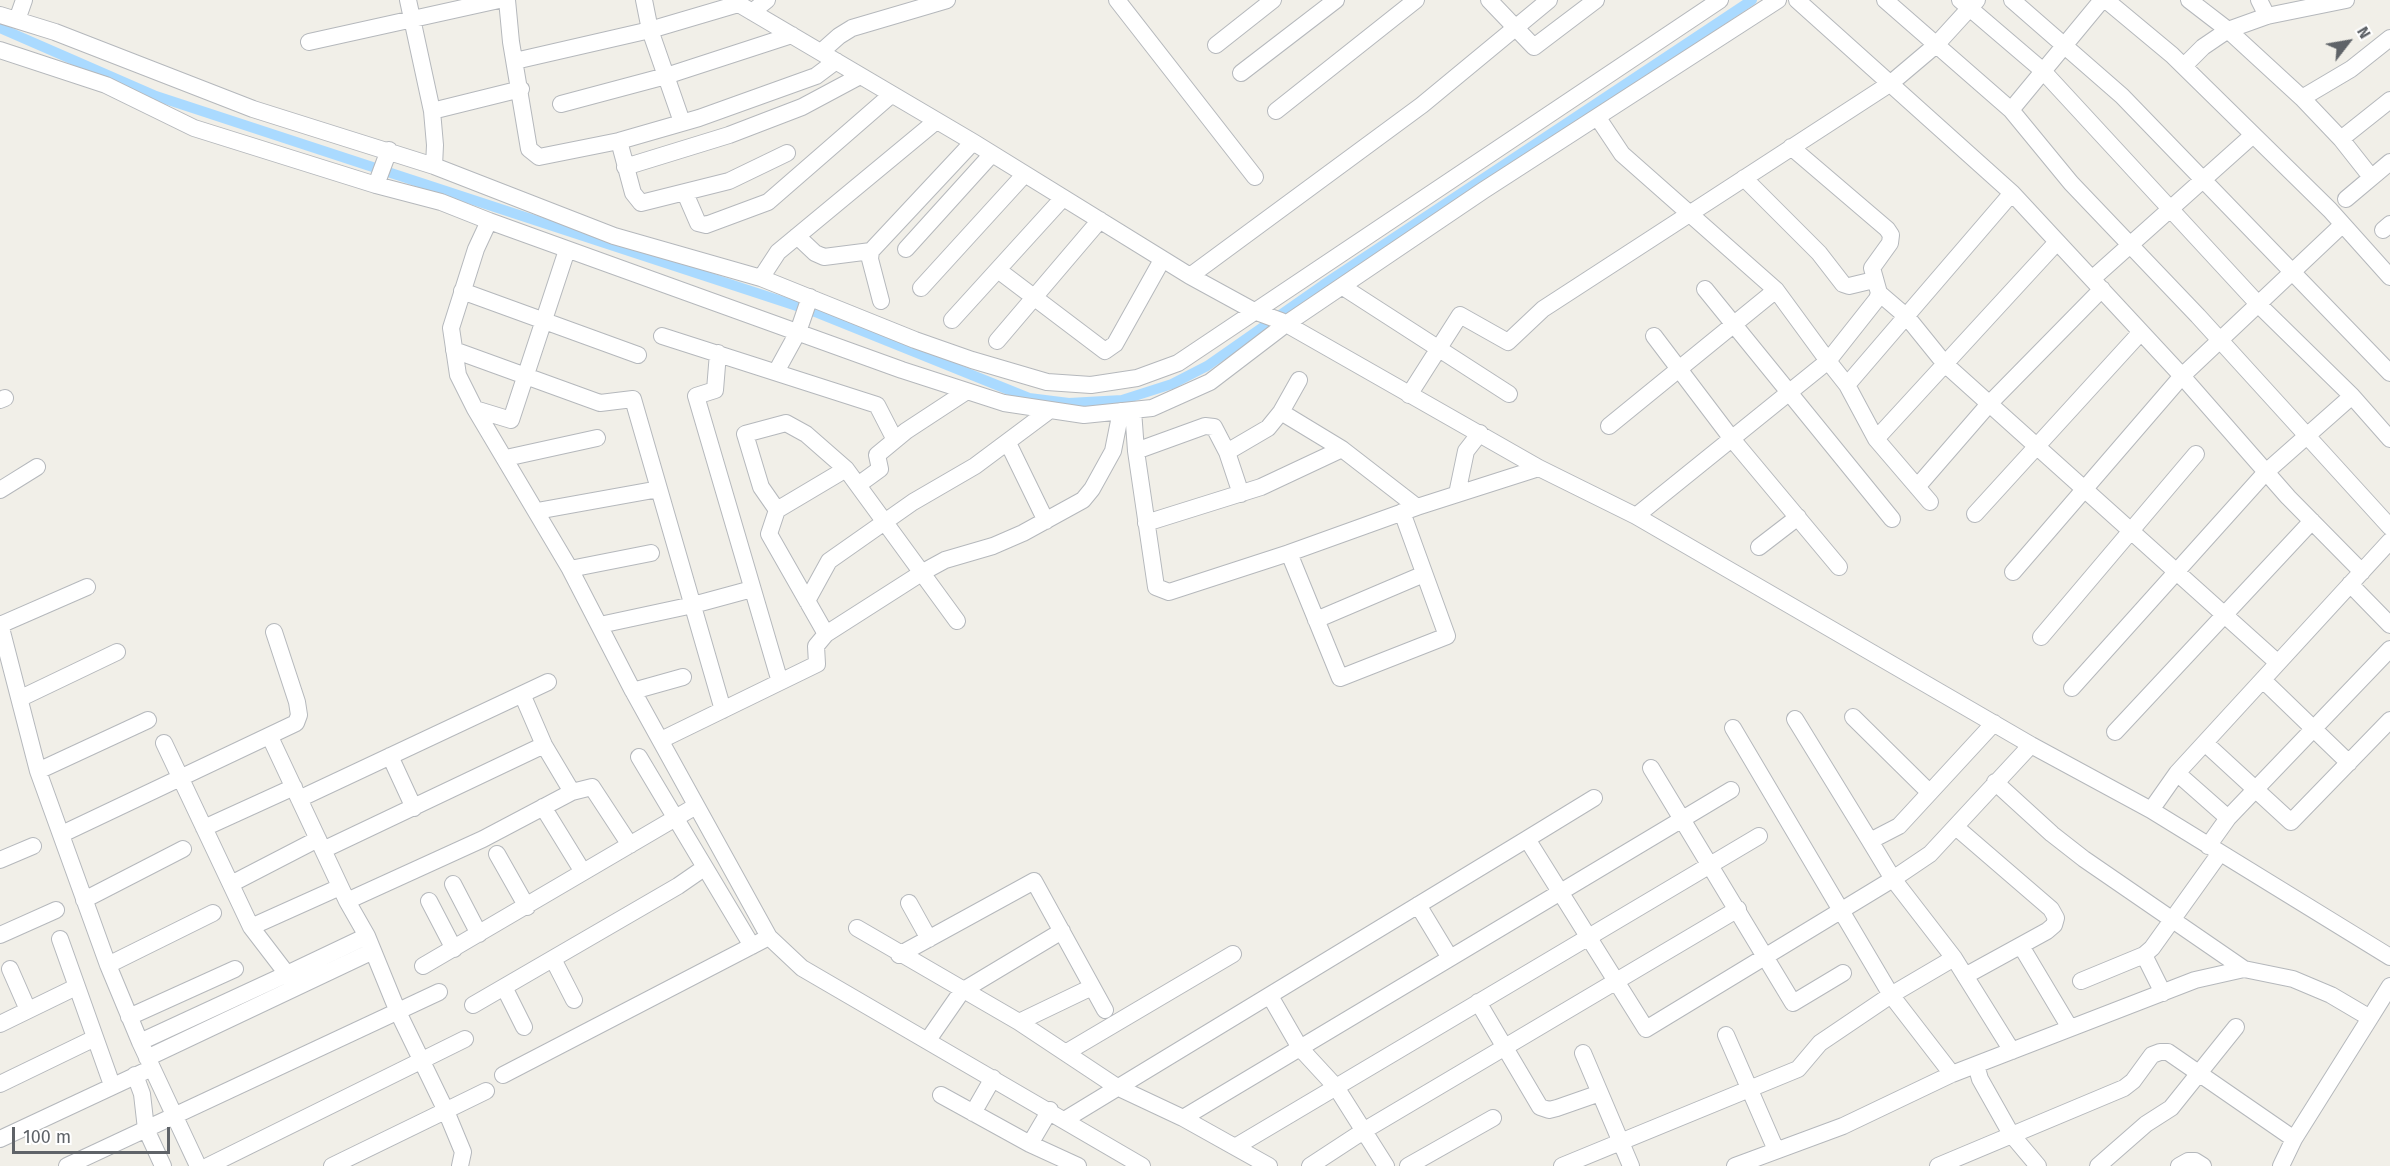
<!DOCTYPE html>
<html>
<head>
<meta charset="utf-8">
<style>
  body { margin:0 }
  #map { position:relative; width:2390px; height:1166px; overflow:hidden; background:#f1efe8; font-family:"Fira Sans",sans-serif }
  canvas { display:block }
  .north { position:absolute; left:2318px; top:12px; width:60px; height:60px; -webkit-text-stroke:4px #fff; paint-order:stroke; rotate:59deg; font-size:16px; font-weight:700; line-height:24px; text-align:center; color:#5f6368 }
  .north::after { content:''; display:block; margin:auto; width:21px; height:27px; background:#5f6368; clip-path:polygon(50% 0,100% 100%,50% 72%,0 100%) }
  .scale { position:absolute; left:12px; top:1127px; width:158px; height:27px; box-sizing:border-box; border:3px solid #5f6368; border-top:0; padding-left:8px; font-size:18px; line-height:21px; white-space:nowrap; color:#5f6368; -webkit-text-stroke:4px #fff; paint-order:stroke }
</style>
</head>
<body>
<div id="map">
<canvas width="2390" height="1166"></canvas>
<div class="north">N</div>
<div class="scale">100 m</div>
</div>
<script>
const context = document.querySelector('canvas').getContext('2d');
context.lineJoin = 'round';
function shape(rows) {
  const path = new Path2D();
  for (const r of rows) {
    path.moveTo(r[0], r[1]);
    for (let i = 2; i < r.length; i += 2) path.lineTo(r[i], r[i + 1]);
  }
  return path;
}
function stroke(path, color, width, dash) {
  context.strokeStyle = color;
  context.lineWidth = width;
  context.lineCap = dash ? 'butt' : 'round';
  context.setLineDash(dash || []);
  context.stroke(path);
}
stroke(shape([
  [0,28,156,96,818,313,1029,398,1069,403,1122,400,1172,384,1207,366,1323,285,1752,0]
]), '#aadaff', 10);
const minor = shape([
  [408,0,432,111,435,145,434,166],
  [507,0,511,42,529,149,539,157,619,141,699,118,816,76,836,61],
  [644,0,650,30,682,122],
  [732,0,973,142,1190,276,1254,311,1281,321,1539,468,1636,516,2031,745,2151,810,2390,957],
  [1117,0,1255,177],
  [1489,0,1534,47,1596,0],
  [1797,0,2012,193,2182,376,2288,497,2362,572],
  [1885,0,2011,110,2071,183,2198,316,2390,527],
  [1960,0,2042,70,2259,305,2352,396,2390,439],
  [2012,0,2122,96,2390,373],
  [2106,0,2172,55,2330,210,2390,277],
  [2189,0,2228,30,2302,98,2341,139,2371,177],
  [2259,0,2267,16],
  [752,12,767,0],
  [0,15,55,32,253,109,434,166,614,236,761,278,915,340,972,360,1047,382,1091,385,1137,378,1178,363,1720,0],
  [17,20,24,0],
  [309,42,499,0],
  [1216,45,1273,0],
  [0,50,106,85,194,128,376,185],
  [821,52,839,36,852,28,947,0],
  [515,61,650,30,738,4],
  [2184,66,2203,47,2228,30,2267,16,2346,0],
  [1241,73,1336,0],
  [2302,98,2351,69,2390,38],
  [561,104,666,76,792,35],
  [2011,110,2102,0],
  [432,111,521,89],
  [1276,111,1416,0],
  [1598,118,1622,154,1776,290,1828,361,1877,299,1879,293,1872,268,1890,243,1891,235,1887,229,1791,147],
  [2341,139,2390,100],
  [619,141,633,193,641,203,729,181,787,153],
  [389,150,376,185,441,202,489,221,476,249,451,328,458,375,475,409,570,569,633,691,769,937,802,968,1142,1166],
  [625,167,729,135,802,107,860,76],
  [1744,178,1819,253,1843,284,1849,286,1874,280],
  [685,193,698,223,706,225,768,202,891,95],
  [2346,199,2390,162],
  [489,221,902,370,1004,403,1084,415,1152,408,1210,382,1286,324,1484,190,1778,0],
  [2383,230,2390,224],
  [797,236,815,253,824,257,871,251],
  [906,249,992,154],
  [998,270,1105,351,1115,344,1162,260],
  [1190,276,1422,105,1549,0],
  [761,278,778,252,935,122],
  [2092,279,2253,135],
  [1343,287,1509,394],
  [921,288,1024,175],
  [1705,289,1892,519],
  [462,291,638,355],
  [1879,293,1907,317,1945,364,2278,663],
  [881,301,870,259,871,251,973,142],
  [952,320,1062,199],
  [662,336,877,405,895,440],
  [1654,336,1732,439,1839,567],
  [997,341,1100,220],
  [454,350,600,403,633,399,723,710],
  [718,353,715,390,696,396,780,682,817,664,816,646,826,634,923,572,945,560,993,546,1023,533,1083,500,1092,489,1113,451,1121,411],
  [776,372,798,332,810,297],
  [1847,385,2012,193],
  [1409,395,1460,315,1508,342,1543,309,1891,83,1936,45,1977,0],
  [0,400,5,398],
  [475,409,511,420,567,250],
  [1133,410,1136,451,1156,587,1169,592,1289,553,1417,507,1539,468],
  [1281,412,1342,449,1417,507],
  [1609,426,1776,290],
  [1876,439,2057,242],
  [1008,443,1046,521],
  [1136,451,1205,426,1214,427,1227,452,1241,494],
  [1227,452,1268,428,1281,412,1299,380],
  [506,458,597,438],
  [858,485,880,469,877,455,906,431,967,391],
  [1917,487,1989,404,2102,289],
  [0,490,37,467],
  [1457,494,1466,451,1480,433],
  [777,510,846,469],
  [537,511,659,489],
  [1975,514,2141,332],
  [1636,516,1828,361,1847,385,1876,439,1930,502],
  [1146,523,1261,487,1342,449],
  [1759,547,1798,517],
  [1289,553,1340,678,1447,636,1402,512],
  [570,569,651,553],
  [2013,572,2182,376,2342,225],
  [2350,584,2390,625],
  [807,601,829,561,913,502,975,466,1050,410],
  [1316,620,1424,574],
  [0,624,38,771,108,965,140,1042,198,1166],
  [0,625,87,587],
  [600,625,693,605,752,589],
  [826,634,769,534,777,510,761,487,745,434,786,423,806,434,846,469,957,621],
  [2041,637,2196,454],
  [2263,680,2349,763],
  [2072,688,2266,472,2352,396],
  [633,691,683,677],
  [21,698,117,652],
  [1853,717,1929,792],
  [1795,719,1870,841,1899,826,1994,723],
  [1733,728,1891,995,1952,1074],
  [2115,732,2312,521],
  [270,737,347,901,367,936,287,974,294,988],
  [661,740,780,682],
  [2205,743,2291,822,2390,720],
  [390,756,414,808],
  [639,757,752,946],
  [1651,768,1793,1003,1843,973],
  [38,771,148,720],
  [2177,773,2228,818],
  [1995,782,2052,834,2084,859,2244,969],
  [572,792,592,787,630,845],
  [299,799,548,682],
  [543,807,583,872],
  [2151,810,2177,773,2390,541],
  [204,828,294,787],
  [1957,828,2051,909,2056,918,2054,925,2047,931,1965,976],
  [62,834,296,723,299,715,297,702,274,632],
  [1527,839,1594,798],
  [1870,841,1893,879,1954,958,2012,1051],
  [2208,846,2228,818,2390,649],
  [323,850,544,745],
  [497,854,527,907],
  [0,860,33,846],
  [231,884,318,839],
  [453,884,479,934],
  [84,900,183,849],
  [347,901,483,839,572,792,544,745,522,694],
  [429,901,454,949],
  [909,903,929,939],
  [1418,905,1450,958],
  [251,927,340,887],
  [857,928,1019,1022,1117,1087,1183,1118,1269,1166],
  [0,935,56,910],
  [367,936,398,1012,446,1111,463,1152,460,1166],
  [60,939,112,1085],
  [2021,946,2070,1028],
  [899,955,1034,881,1105,1010],
  [2144,955,2163,993],
  [553,959,574,1000],
  [108,965,213,913],
  [423,966,696,806],
  [10,969,28,1010],
  [2081,981,2144,955,2152,948,2220,853],
  [504,987,524,1027],
  [1270,996,1300,1048,1336,1087,1386,1166],
  [1478,1002,1540,1107,1549,1110,1557,1108,1600,1093],
  [473,1005,678,886,704,868],
  [129,1017,235,969],
  [1019,1022,1092,987],
  [0,1024,76,987],
  [1726,1035,1776,1150],
  [928,1040,962,991,1062,931],
  [140,1042,287,974,251,927,164,743],
  [1067,1052,1233,954],
  [1583,1053,1631,1166],
  [147,1058,373,951],
  [1976,1065,1980,1079,2011,1134,2038,1166],
  [135,1075,142,1094,146,1129,163,1166],
  [503,1075,769,937],
  [0,1084,95,1038],
  [941,1095,1030,1144,1078,1166],
  [973,1113,993,1078],
  [1183,1118,1731,790],
  [1066,1119,1527,839,1646,1029,1893,879,1930,854,2031,745],
  [0,1139,152,1068],
  [1030,1144,1050,1110],
  [1235,1147,1759,836],
  [67,1166,439,992],
  [208,1166,465,1039],
  [332,1166,486,1091],
  [1310,1166,1365,1130,1738,909],
  [1408,1166,1493,1118],
  [1562,1166,1798,1069,1820,1043,1891,995,1954,958],
  [1735,1166,1843,1126,1952,1074,2195,980,2244,969,2293,979,2331,995,2370,1018,2390,986],
  [1938,1166,2124,1088,2133,1081,2152,1055,2160,1052,2168,1052,2294,1139],
  [2098,1166,2146,1124,2171,1108,2236,1027],
  [2179,1166,2188,1161,2195,1161,2203,1166],
  [2281,1166,2294,1139,2370,1018]
]);
stroke(minor, '#b5b8bc', 18);
stroke(minor, '#fff', 16);
</script>
</body>
</html>
